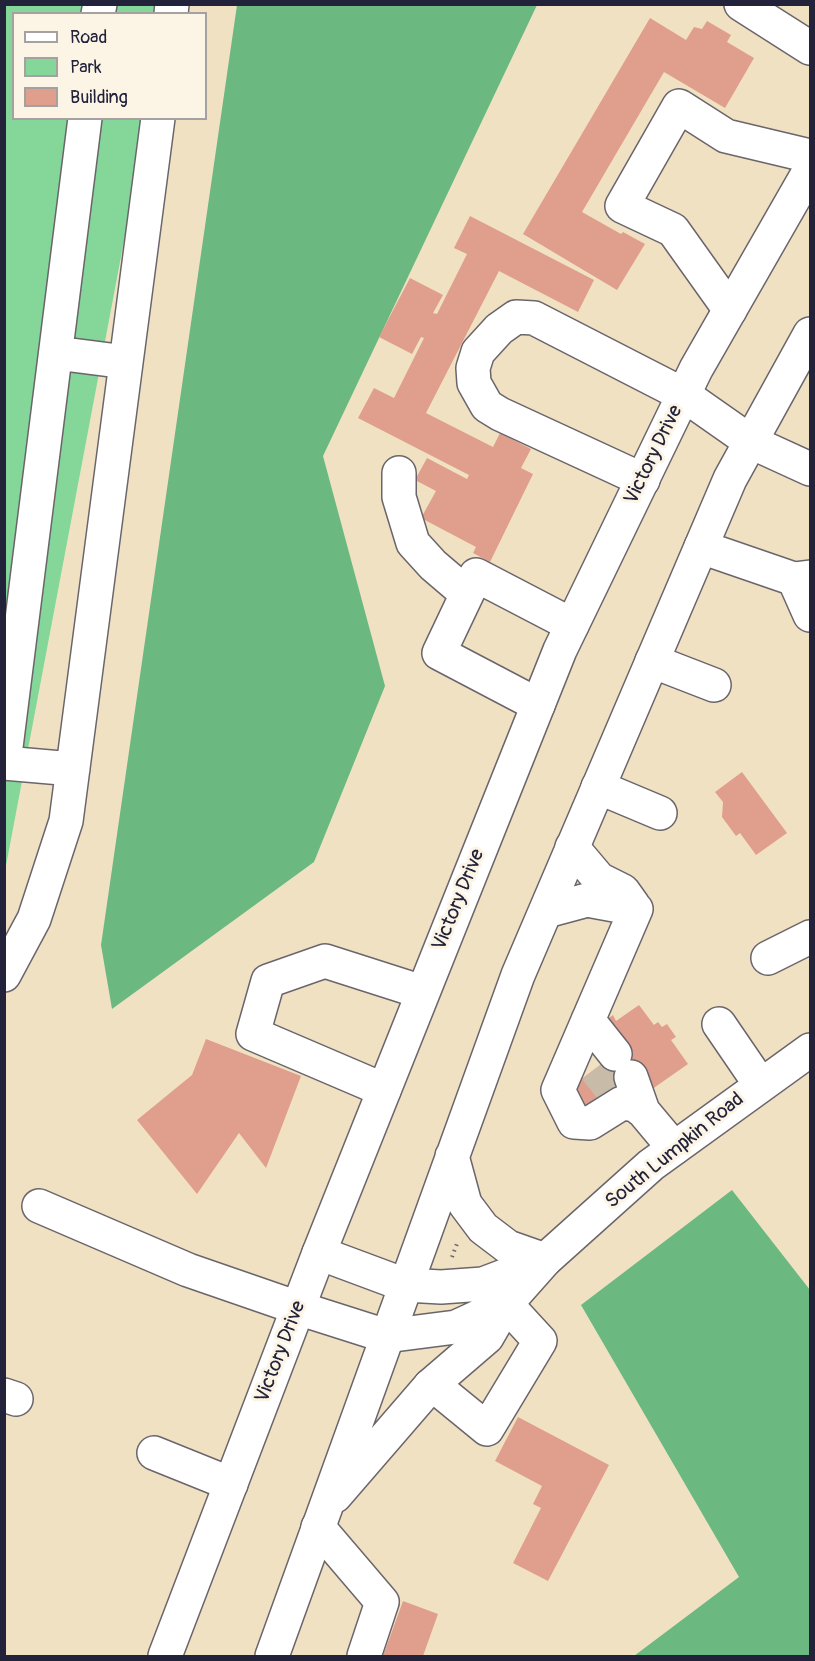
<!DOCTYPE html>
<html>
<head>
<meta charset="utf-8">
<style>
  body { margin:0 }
  #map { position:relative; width:815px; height:1661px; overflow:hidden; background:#f1e1c3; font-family:Pangolin,sans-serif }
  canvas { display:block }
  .frame { position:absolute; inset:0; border:6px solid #22223b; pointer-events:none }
  .legend { position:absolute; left:12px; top:12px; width:195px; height:108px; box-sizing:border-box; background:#fcf5e5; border:2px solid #a5a1a1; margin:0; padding:8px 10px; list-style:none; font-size:18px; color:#22223b }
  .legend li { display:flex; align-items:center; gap:12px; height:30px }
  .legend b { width:30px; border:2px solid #a5a1a1 }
</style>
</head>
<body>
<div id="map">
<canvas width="815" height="1661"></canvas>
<div class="frame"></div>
<ul class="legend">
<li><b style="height:8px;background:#fff"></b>Road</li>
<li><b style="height:16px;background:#84d799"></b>Park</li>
<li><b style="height:16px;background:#e09e8d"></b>Building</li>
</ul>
</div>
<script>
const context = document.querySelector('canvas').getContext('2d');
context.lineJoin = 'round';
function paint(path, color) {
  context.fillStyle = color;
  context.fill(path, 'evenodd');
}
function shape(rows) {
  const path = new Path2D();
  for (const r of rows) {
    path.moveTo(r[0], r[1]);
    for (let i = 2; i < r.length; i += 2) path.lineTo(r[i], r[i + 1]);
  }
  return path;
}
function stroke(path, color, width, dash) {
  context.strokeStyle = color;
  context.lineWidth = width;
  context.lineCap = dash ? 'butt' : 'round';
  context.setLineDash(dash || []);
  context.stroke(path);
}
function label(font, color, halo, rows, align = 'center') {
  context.font = font + ' Pangolin,sans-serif';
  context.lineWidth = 6;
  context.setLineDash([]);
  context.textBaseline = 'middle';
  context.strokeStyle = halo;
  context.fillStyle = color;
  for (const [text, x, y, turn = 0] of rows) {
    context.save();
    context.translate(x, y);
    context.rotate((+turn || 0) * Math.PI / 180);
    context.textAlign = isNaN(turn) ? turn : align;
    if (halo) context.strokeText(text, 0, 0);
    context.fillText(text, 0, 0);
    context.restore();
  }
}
paint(shape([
  [5,5,169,5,167,13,14,14,14,118,147,119,5,871]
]), '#84d799');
paint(shape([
  [237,5,537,5,323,456,385,686,314,862,112,1009,101,945],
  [732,1190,810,1290,810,1656,634,1656,739,1577,581,1305]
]), '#6bb881');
paint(shape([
  [650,18,686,40,694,27,702,29,707,21,731,35,727,42,754,58,725,108,664,72,582,212,621,234,623,232,645,244,617,290,523,234],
  [470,216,594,280,578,312,499,271,426,413,493,447,500,433,531,449,521,468,533,474,490,562,473,553,476,547,421,518,436,491,415,480,427,458,467,479,469,475,358,418,374,388,394,398,424,338,421,337,412,354,379,337,410,278,443,295,433,313,437,314,467,254,454,248],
  [742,772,787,833,756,855,740,833,736,836,722,817,723,802,715,792],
  [639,1005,654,1025,658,1022,662,1027,667,1024,676,1037,671,1040,688,1064,648,1092,635,1074,591,1105,580,1105,568,1089,619,1051,599,1025,613,1015,616,1021],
  [206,1039,301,1076,266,1168,239,1133,197,1194,137,1120,192,1075],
  [518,1417,609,1465,548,1581,513,1563,541,1508,533,1504,542,1486,495,1461],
  [403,1601,438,1614,423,1656,383,1656]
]), '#e09e8d');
stroke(shape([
  [595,1069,612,1090]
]), '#c8bba8', 33, [33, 16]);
const minor = shape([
  [741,4,810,48],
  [98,14,100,4],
  [171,14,172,4],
  [730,310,673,230,622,206,679,106,726,136,810,156],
  [56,353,126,362],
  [399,473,399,497,413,543,433,565,467,594],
  [643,480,500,414,487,406,474,383,473,368,478,352,499,329,516,317,534,318,684,395,751,442,810,469],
  [701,547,794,579,810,577],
  [794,579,810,615],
  [652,661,714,685],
  [538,705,439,653,476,575,572,625],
  [73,769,4,763,85,118],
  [598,787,660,813],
  [572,847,599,879,623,891,633,905],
  [636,909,558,1090,574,1122,590,1123,622,1103,635,1105,643,1111,674,1148],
  [546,911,587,900,636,909],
  [768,958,810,937],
  [4,975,34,919,66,821,158,118],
  [588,1020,615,1054],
  [719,1024,760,1084],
  [631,1077,643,1111],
  [384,1090,253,1034,268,981,325,961,422,992],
  [39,1206,188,1270,298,1308],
  [430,1386,443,1393,487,1429,540,1341,506,1304],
  [4,1395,16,1399],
  [154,1453,231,1484],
  [318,1527,382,1602,364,1656]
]);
const major = shape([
  [319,1253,405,1285,441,1287,483,1284,541,1262],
  [298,1308,386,1336,456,1327,506,1304,545,1260,651,1165,810,1050]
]);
const highway = shape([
  [452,1156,465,1204,483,1228,508,1247,545,1260],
  [335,1496,430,1386,487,1337,506,1304],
  [165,1656,319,1253,560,650,696,369,810,170],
  [272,1656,518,975,730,479,810,334]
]);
stroke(minor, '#6a656b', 36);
stroke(major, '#6a656b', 36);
stroke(highway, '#6a656b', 36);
stroke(shape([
  [452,1257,458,1241]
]), '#6a656b', 4, [1.5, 4.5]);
stroke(minor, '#fff', 33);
stroke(major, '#fff', 33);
stroke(highway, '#fff', 33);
label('20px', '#22223b', '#fcf5e5', [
  ["Victory Drive",654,455,-64],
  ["Victory Drive",459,900,-68],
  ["South Lumpkin Road",675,1151,-39],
  ["Victory Drive",281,1352,-69]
]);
</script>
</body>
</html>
